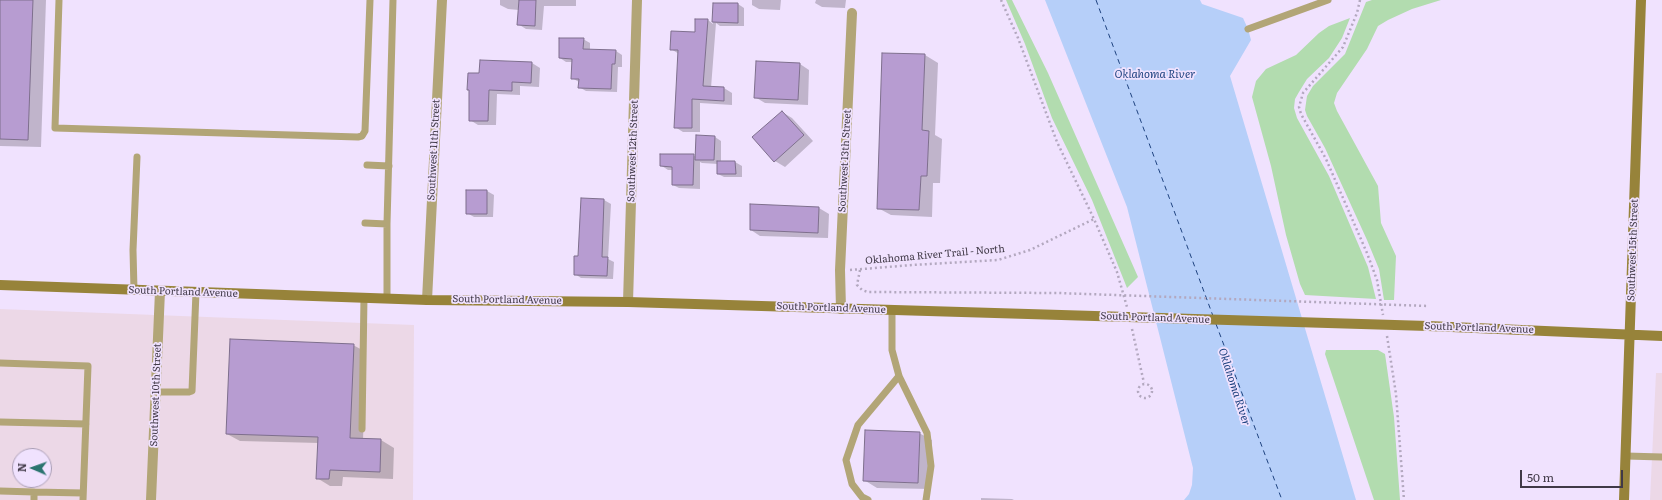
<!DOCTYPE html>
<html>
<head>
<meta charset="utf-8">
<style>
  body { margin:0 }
  #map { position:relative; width:1662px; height:500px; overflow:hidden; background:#f0e2fe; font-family:Literata,serif }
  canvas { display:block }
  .north { position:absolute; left:12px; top:448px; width:40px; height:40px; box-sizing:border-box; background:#f0e2fe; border:1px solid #aa9eb5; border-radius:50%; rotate:272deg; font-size:11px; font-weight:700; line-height:16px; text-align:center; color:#403947 }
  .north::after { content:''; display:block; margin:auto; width:14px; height:18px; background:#2b7470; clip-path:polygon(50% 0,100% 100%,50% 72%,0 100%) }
  .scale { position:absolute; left:1520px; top:470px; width:103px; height:18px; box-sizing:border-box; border:2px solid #403947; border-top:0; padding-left:5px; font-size:12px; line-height:14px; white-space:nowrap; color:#403947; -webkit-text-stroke:3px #f0e2fe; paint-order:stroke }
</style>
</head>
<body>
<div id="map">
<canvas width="1662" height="500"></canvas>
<div class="north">N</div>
<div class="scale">50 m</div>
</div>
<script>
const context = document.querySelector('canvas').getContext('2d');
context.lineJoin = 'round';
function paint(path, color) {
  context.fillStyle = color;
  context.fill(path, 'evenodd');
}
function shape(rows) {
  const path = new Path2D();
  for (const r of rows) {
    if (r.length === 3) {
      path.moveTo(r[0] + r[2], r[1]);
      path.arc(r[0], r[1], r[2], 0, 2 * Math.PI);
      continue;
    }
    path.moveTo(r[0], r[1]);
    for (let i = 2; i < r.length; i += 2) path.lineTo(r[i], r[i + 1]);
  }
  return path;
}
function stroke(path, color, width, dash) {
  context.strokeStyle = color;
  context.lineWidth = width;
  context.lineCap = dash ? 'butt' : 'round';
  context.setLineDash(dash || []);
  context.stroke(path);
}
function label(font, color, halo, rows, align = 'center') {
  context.font = font + ' Literata,serif';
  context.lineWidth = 3.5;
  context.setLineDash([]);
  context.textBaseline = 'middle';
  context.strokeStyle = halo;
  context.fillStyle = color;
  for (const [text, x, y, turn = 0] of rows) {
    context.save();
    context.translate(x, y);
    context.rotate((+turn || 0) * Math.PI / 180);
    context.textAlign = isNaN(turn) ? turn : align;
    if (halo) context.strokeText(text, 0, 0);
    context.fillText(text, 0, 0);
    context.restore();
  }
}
paint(shape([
  [0,309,414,325,413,500,0,500],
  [20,456,44,456,44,480,20,480],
  [1656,373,1662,373,1662,500,1650,500]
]), '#ecd8e7');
paint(shape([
  [1006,0,1012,0,1048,73,1138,277,1127,288,1092,200,1052,118,1025,44],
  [1372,0,1441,0,1412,9,1388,20,1378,26,1367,49,1337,93,1334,103,1337,111,1378,186,1381,223,1396,256,1394,300,1384,300,1379,269,1367,240,1325,148,1307,116,1305,110,1307,96,1313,86,1345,54,1366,2],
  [1350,18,1342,38,1329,58,1307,79,1299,92,1295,99,1294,108,1297,118,1329,176,1368,267,1376,299,1305,295,1300,284,1286,235,1271,166,1252,97,1256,81,1266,69,1296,55,1319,33,1329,26],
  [1326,350,1378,350,1385,354,1394,417,1400,500,1374,500,1325,354]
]), '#b2dcaf');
paint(shape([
  [1045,0,1200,0,1202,4,1243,18,1248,29,1251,40,1230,76,1356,500,1184,500,1189,494,1192,485,1193,468,1127,207]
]), '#b6cff9');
paint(shape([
  [0,0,46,0,41,147,0,146],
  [500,0,576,0,576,6,544,6,542,30,526,29,518,24,519,10,508,9,500,5],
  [752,0,781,0,780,10,759,9,752,5],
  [816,0,846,0,845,8,822,7,815,3],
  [714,4,738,4,744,8,744,26,720,26,716,23,711,88,724,88,732,93,732,105,700,103,700,132,683,132,675,127,679,54,671,49,696,33,708,20,713,24],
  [583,39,590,43,590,50,616,51,622,55,622,67,618,67,617,92,586,91,579,87,579,82,572,78,573,62,566,62,560,58],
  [925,55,938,63,935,135,942,139,940,183,933,183,932,217,891,215,878,208],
  [532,63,540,68,539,87,520,86,520,95,497,94,496,125,478,125,470,120,480,74],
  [800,64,809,70,808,105,765,103,755,97],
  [782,112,792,118,813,141,785,167,775,161],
  [715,137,721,141,721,162,735,162,742,166,742,177,724,177,718,174,718,164,702,163,700,162,700,189,679,188,673,185,673,170,668,170,662,166,693,155,696,157],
  [487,191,494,195,493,217,474,217,467,213],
  [582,199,604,200,611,204,608,259,614,262,613,279,581,278,575,274,579,257],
  [751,206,819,208,829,214,828,238,760,236,751,230],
  [353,345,366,352,363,440,381,440,394,448,393,479,343,477,342,486,330,486,317,478,319,443,240,441,227,434],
  [919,433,932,440,931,489,877,488,864,480],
  [981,498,1012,499,1014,500,981,500]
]), '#0003');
stroke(shape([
  [1096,0,1213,316],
  [1216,324,1282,500]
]), '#1f4380', 1, [5, 4]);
const building = shape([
  [0,0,33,0,28,140,0,139,0,0],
  [519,0,536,0,535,26,517,25,519,0],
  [713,3,738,3,738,23,712,22,713,3],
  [695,19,708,19,703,86,724,87,724,101,692,99,692,128,674,128,678,50,670,50,671,31,695,32,695,19],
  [559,38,584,38,583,49,616,50,615,64,612,64,611,89,578,88,579,79,571,79,572,59,559,58,559,38],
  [882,53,925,54,922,130,929,131,927,176,921,176,919,210,877,209,882,53],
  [480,60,532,62,531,83,512,82,512,91,489,90,488,121,469,121,469,90,467,90,468,73,479,73,480,60],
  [756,61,800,63,798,100,754,98,756,61],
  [782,111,804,135,774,162,752,137,782,111],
  [696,135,715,136,714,160,695,160,696,135],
  [660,154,694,154,693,185,672,185,672,167,660,166,660,154],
  [717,161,735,161,736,174,717,174,717,161],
  [466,190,487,190,487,214,466,214,466,190],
  [581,198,604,199,602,257,608,257,607,276,574,275,574,256,578,256,581,198],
  [750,204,819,207,818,233,750,230,750,204],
  [230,339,354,344,350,438,381,439,380,472,330,470,329,479,316,479,318,437,226,434,230,339],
  [865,430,920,432,918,483,863,481,865,430]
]);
paint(building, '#b79cd1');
stroke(building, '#7e6f8d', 1);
stroke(shape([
  [1001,0,1018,38,1057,142,1094,219,1117,272,1127,307],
  [1360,0,1357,13,1343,47,1303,93,1299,107,1301,114,1326,159,1367,253,1377,280,1383,315],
  [850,270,912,265,998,260,1030,250,1094,219],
  [860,270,857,285,862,290,868,292,1058,293,1428,306],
  [1132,329,1144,383],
  [1387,336,1396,394,1404,500],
  [1145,391,7]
]), '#b3a8bf', 2.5, [2, 3]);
stroke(shape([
  [59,0,55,128,358,137,362,136,365,131,370,0],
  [1248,29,1328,0],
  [367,165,389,166],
  [365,223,387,224],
  [134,290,133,250,137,157],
  [387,298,387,224,393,0],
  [892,310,892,350,899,376,927,433,931,466,926,500],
  [0,363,88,366,83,500],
  [156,392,189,392,192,391,196,292],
  [0,422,86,424],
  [362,429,364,297],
  [1626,456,1662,457],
  [0,491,34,492,34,500],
  [34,492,83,493],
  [868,500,862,497,852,484,846,460,858,425,899,376]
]), '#b2a577', 7);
stroke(shape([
  [427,300,442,0],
  [628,302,637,0],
  [841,309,840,270,852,13],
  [151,500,160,291]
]), '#b2a577', 10);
stroke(shape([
  [0,285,427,300,628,302,1428,326,1662,336],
  [1624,500,1641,0]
]), '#97833a', 10);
label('10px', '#403947', '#f0e2fe', [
  ["Southwest 11th Street",434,150,-87],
  ["Southwest 12th Street",633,151,-88],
  ["Southwest 13th Street",845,161,-87],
  ["Southwest 15th Street",1633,250,-88],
  ["Oklahoma River Trail - North",935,255,-5],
  ["South Portland Avenue",183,292,2],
  ["South Portland Avenue",507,300,1],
  ["South Portland Avenue",831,308,2],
  ["South Portland Avenue",1155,318,2],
  ["South Portland Avenue",1479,328,2],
  ["Southwest 10th Street",156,395,-88]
]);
label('italic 11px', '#1f4380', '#f0e2fe', [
  ["Oklahoma River",1155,75],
  ["Oklahoma River",1234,387,72]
]);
</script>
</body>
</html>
